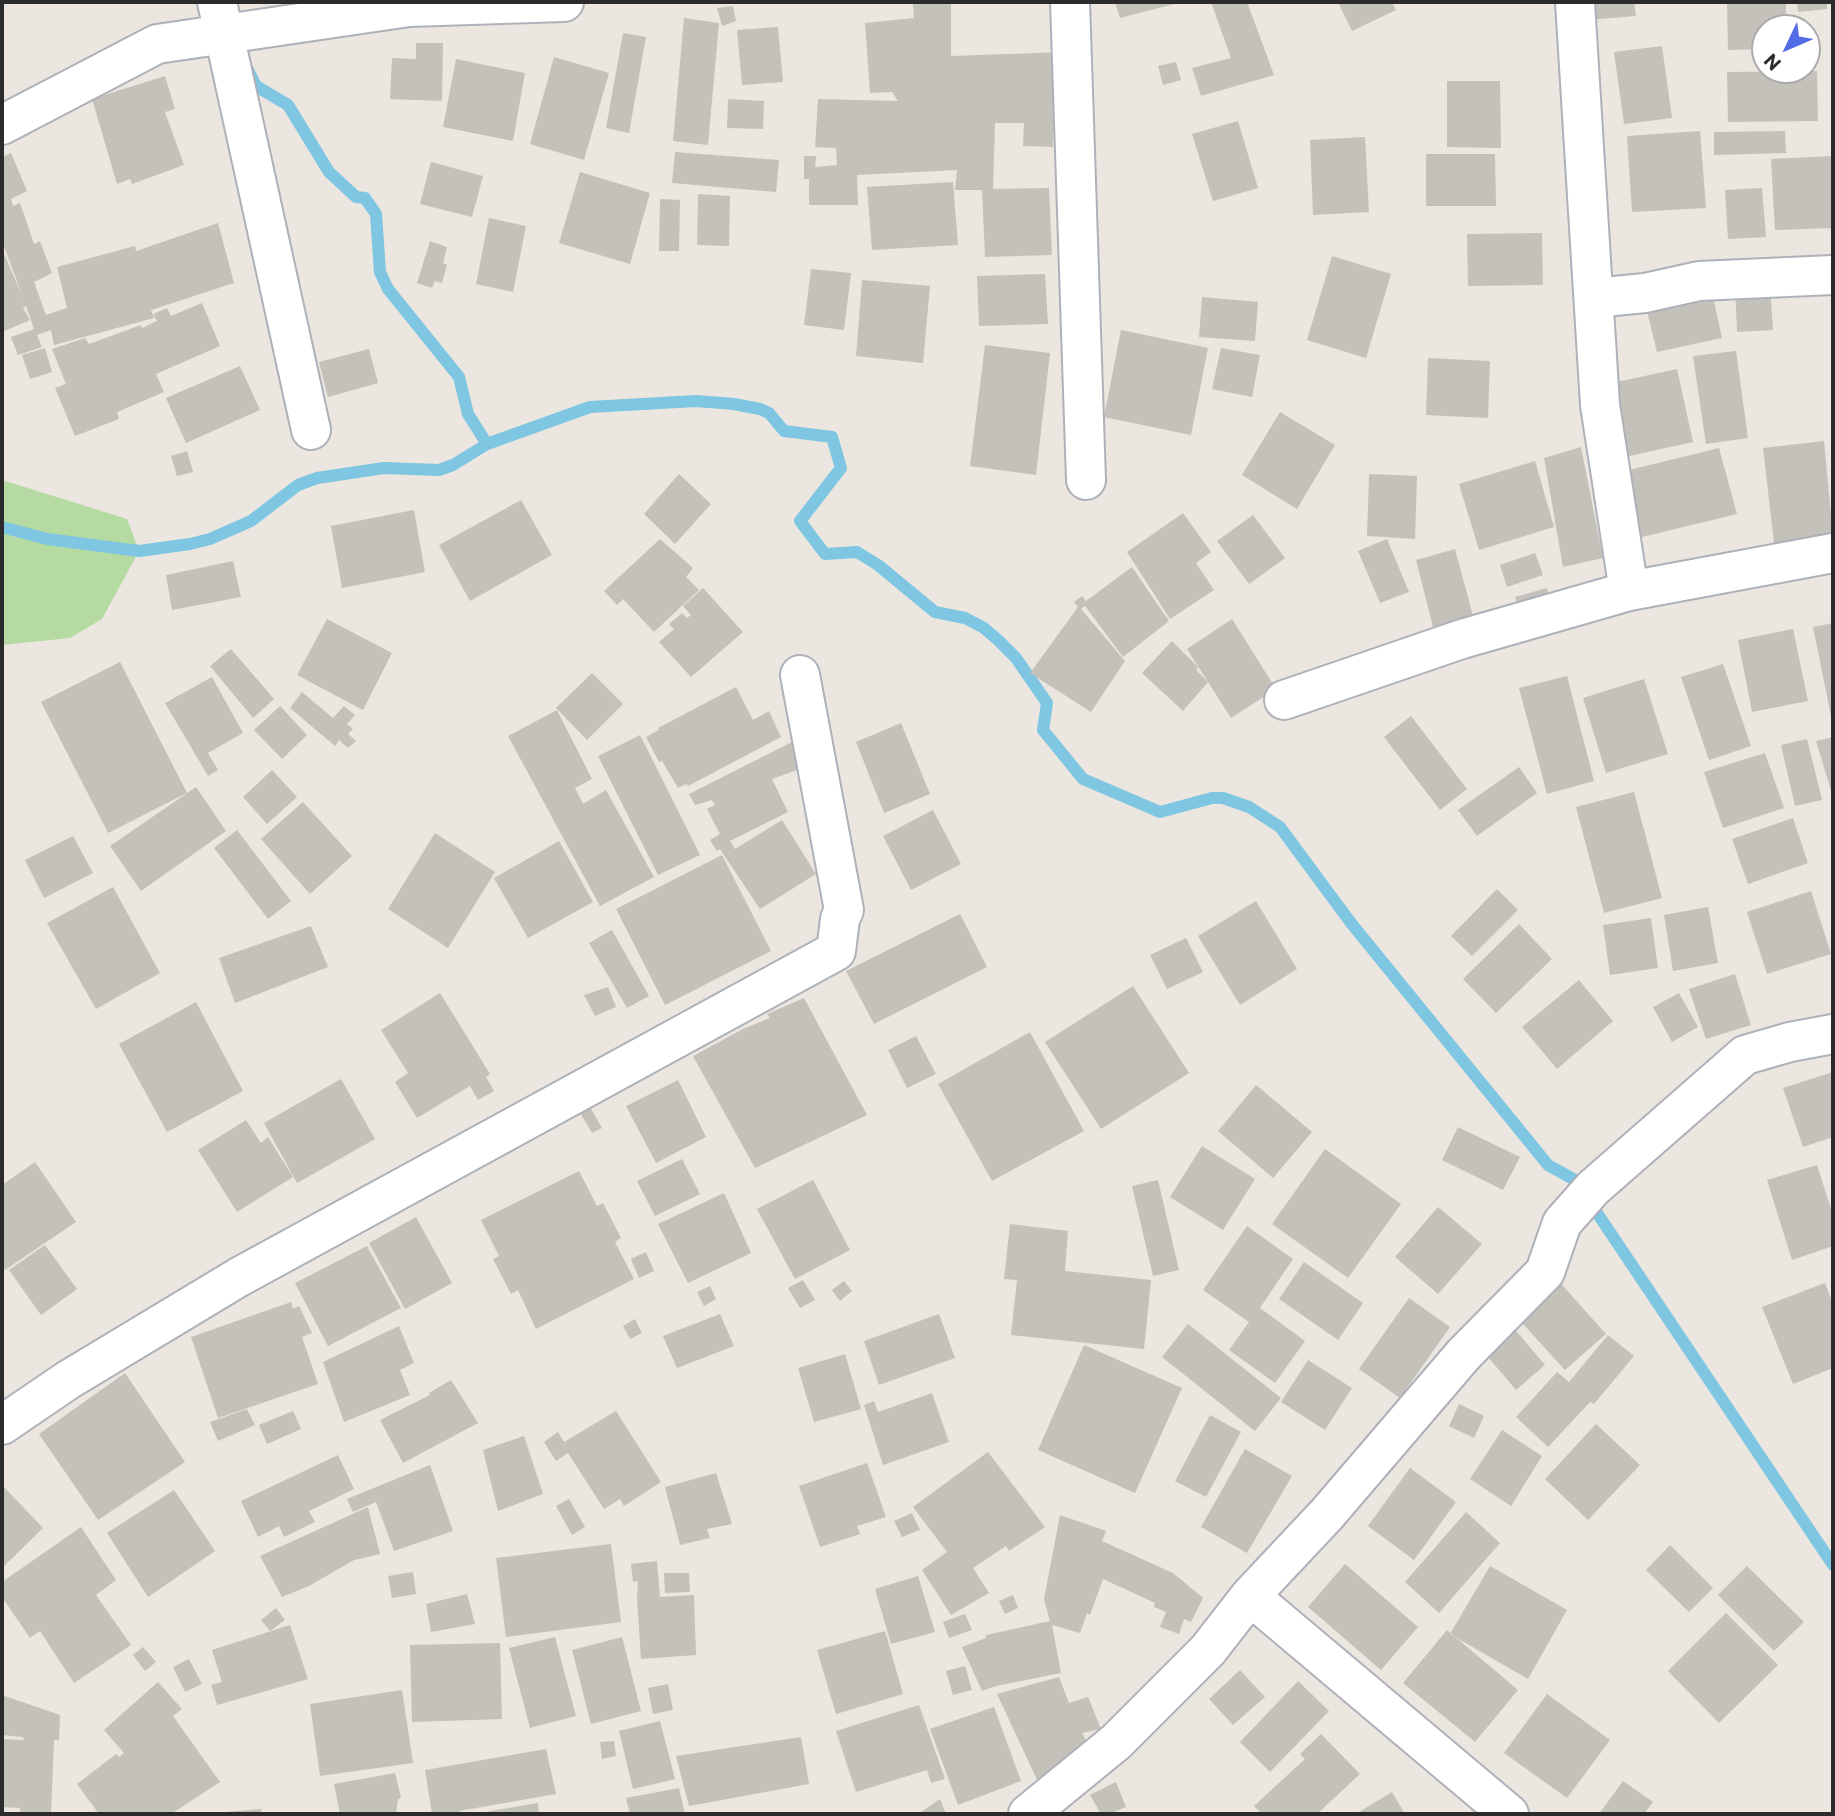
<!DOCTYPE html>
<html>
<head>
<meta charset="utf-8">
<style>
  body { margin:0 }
  #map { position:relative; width:1835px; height:1816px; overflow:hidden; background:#ebe6df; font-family:Commissioner,sans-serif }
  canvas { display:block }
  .frame { position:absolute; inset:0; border:4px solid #2b2b2b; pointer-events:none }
  .north { position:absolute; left:1751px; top:14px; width:70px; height:70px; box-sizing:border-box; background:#fff; border:2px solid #aaa; border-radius:50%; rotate:226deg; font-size:19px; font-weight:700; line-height:28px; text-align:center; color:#2b2b2b }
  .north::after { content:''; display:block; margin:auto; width:24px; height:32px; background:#526ce6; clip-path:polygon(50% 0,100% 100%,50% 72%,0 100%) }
</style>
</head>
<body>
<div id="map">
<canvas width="1835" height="1816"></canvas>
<div class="frame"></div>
<div class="north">N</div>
</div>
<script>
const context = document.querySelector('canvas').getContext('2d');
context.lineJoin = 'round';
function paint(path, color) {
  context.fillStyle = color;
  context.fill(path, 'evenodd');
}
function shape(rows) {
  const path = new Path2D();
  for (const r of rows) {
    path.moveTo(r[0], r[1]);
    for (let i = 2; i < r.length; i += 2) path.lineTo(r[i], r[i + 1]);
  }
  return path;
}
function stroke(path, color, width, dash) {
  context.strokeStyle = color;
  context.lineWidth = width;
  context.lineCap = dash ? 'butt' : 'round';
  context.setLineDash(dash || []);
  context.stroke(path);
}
paint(shape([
  [2,480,127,519,139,551,102,619,70,638,2,645]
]), '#b5dba2');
stroke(shape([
  [248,70,256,86,288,105,329,172,356,197,365,198,376,214,380,272,388,289,459,377,468,414,487,444],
  [2,527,47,539,139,551,190,544,210,539,251,521,298,485,317,478,384,468,439,470,453,465,487,444,590,407,696,401,734,404,760,409,769,413,784,431,832,437,841,468,800,521,825,554,857,552,878,565,935,612,965,618,984,628,998,640,1016,658,1047,703,1043,730,1083,779,1160,812,1212,798,1223,798,1249,807,1280,827,1351,923,1548,1165,1575,1180,1833,1565]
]), '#7ec6e1', 12);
paint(shape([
  [913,2,951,2,951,56,1065,52,1069,123,1054,123,1053,147,1023,146,1024,123,995,123,993,189,1049,188,1052,255,985,257,982,190,955,190,957,170,857,175,858,205,809,205,809,179,804,179,804,156,816,156,815,167,837,165,836,148,815,147,818,99,898,101,892,92,870,93,865,23,914,18],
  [1115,2,1178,2,1178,3,1120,18],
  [1211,2,1247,2,1274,75,1201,96,1192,68,1231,58],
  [1338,2,1392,2,1396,10,1352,31],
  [1585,2,1634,2,1636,16,1587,20],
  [1727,2,1786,2,1786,28,1765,28,1765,49,1728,50],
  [1797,2,1827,2,1827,9,1798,12],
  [733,6,736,21,722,26,717,8],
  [684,18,719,23,708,145,673,141],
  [778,27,783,82,742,85,737,30],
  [623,33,646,37,629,133,606,128],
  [416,43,443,43,442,101,390,99,392,58,416,59],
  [1662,46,1672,118,1624,124,1614,52],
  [554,57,609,73,584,160,530,144],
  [456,59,525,73,513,141,443,127],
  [1176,62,1181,80,1163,85,1158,66],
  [1817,71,1818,121,1728,122,1727,72],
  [165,76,175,109,165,112,184,165,132,184,130,179,117,184,92,99],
  [1447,81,1500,81,1501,148,1447,147],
  [728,99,764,101,763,129,727,128],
  [1238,121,1258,188,1213,201,1192,134],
  [1700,131,1706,208,1632,212,1627,136],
  [1785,131,1786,153,1714,155,1714,132],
  [1365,137,1369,212,1313,215,1310,140],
  [675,152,779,160,776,192,672,183],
  [11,153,27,191,11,199,13,206,20,203,34,244,40,241,52,273,34,282,46,315,67,308,57,267,135,246,136,251,218,223,234,283,151,310,154,318,54,345,51,330,37,335,42,347,18,355,11,337,34,329,26,306,23,308,30,320,2,332,2,249,24,300,2,241,2,157],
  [1426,154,1495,154,1496,206,1426,206],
  [1833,156,1833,228,1775,230,1771,159],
  [431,162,483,176,472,217,420,204],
  [580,172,650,193,630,264,559,243],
  [953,182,958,245,872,250,867,187],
  [1762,188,1766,237,1728,239,1725,190],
  [698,194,730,196,729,246,697,245],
  [660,199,680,200,679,251,659,251],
  [489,218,526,226,513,292,476,284],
  [1542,233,1543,285,1468,286,1467,234],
  [430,241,447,247,443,263,447,265,442,283,435,281,432,288,417,283],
  [1332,256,1391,274,1366,358,1307,340],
  [811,269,851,273,844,330,804,325],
  [1045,274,1048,324,979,326,977,276],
  [862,280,930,286,923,363,856,356],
  [1770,284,1773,330,1737,332,1735,286],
  [1712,292,1722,338,1657,352,1646,307],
  [1202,297,1258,302,1255,341,1199,337],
  [202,303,220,346,156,374,164,392,117,412,119,419,75,436,55,388,66,384,52,349,85,338,89,344,141,325,142,328,157,321,153,314,167,308,171,316],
  [1121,330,1208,348,1191,435,1104,417],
  [985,345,1050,353,1036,475,970,466],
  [45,348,52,372,30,379,22,355],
  [1221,348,1260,355,1252,397,1212,389],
  [369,349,378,383,328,397,319,362],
  [1736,351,1748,438,1706,444,1693,356],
  [1428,358,1490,361,1488,418,1426,415],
  [240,366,260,410,186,443,166,398],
  [1677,369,1693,442,1620,458,1603,385],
  [1280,412,1335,445,1297,509,1242,475],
  [1824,441,1833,537,1774,543,1763,448],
  [1581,447,1603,558,1563,567,1544,458],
  [1719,448,1737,514,1638,538,1625,471],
  [187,451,193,472,177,476,171,456],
  [1535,461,1554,527,1479,550,1459,484],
  [679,474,711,504,675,544,644,514],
  [1369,474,1417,476,1415,539,1367,536],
  [521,500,552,555,470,601,439,545],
  [414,510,425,572,342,588,331,526],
  [1183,513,1211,552,1196,563,1214,590,1170,619,1127,552],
  [1253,515,1285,558,1249,584,1217,541],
  [660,539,693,568,686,577,699,590,654,632,623,599,617,605,604,591],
  [1387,539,1409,592,1380,603,1358,551],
  [1455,549,1473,616,1433,627,1416,560],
  [1535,553,1543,575,1507,587,1500,565],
  [233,561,241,597,172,610,166,575],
  [1132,567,1169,621,1123,657,1085,606,1081,609,1125,661,1091,712,1030,673,1078,607,1074,602,1082,596,1086,601],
  [703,588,743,632,691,677,659,642,674,629,669,624,682,613,687,618,691,615,683,606],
  [1547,588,1553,606,1521,615,1515,597],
  [327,619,392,653,363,710,297,675],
  [1232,619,1276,689,1231,718,1187,649],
  [1833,623,1833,721,1832,721,1813,627],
  [1793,629,1808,701,1752,712,1738,640],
  [1172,641,1198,667,1196,670,1208,682,1183,711,1142,673],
  [231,649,274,699,253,718,210,666],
  [120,662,187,793,108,833,41,702],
  [1723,664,1751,746,1709,760,1681,677],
  [592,673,623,704,587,740,556,708],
  [1567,676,1594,781,1547,794,1519,688],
  [212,677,243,733,208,753,218,770,208,776,165,703],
  [1644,679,1668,754,1606,773,1583,698],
  [736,687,753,720,769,711,781,737,688,786,686,784,678,788,662,761,659,762,646,737,659,730,658,728],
  [302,692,333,718,344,706,355,715,347,724,353,729,348,734,356,741,348,748,339,740,335,746,290,708],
  [280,706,307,735,282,759,254,730],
  [557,710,592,779,575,788,583,804,606,790,654,877,600,906,508,736],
  [1411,716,1467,789,1440,810,1384,737],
  [901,723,930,794,884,813,856,742],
  [640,735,700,855,658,875,598,756],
  [1833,737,1833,797,1816,741],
  [1807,739,1822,800,1795,806,1781,745],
  [796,740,805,767,772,779,788,812,730,841,735,849,782,820,816,874,760,909,720,849,717,851,710,840,720,834,707,809,715,805,712,800,695,805,689,794],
  [1765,753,1784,808,1723,828,1704,772],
  [1519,767,1537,793,1477,836,1458,810],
  [272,770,297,797,267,824,243,797],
  [196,787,226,831,141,891,110,846],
  [1634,792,1662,898,1604,913,1576,807],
  [303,802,352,856,310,894,261,839],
  [933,810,961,864,911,890,883,836],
  [1793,818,1808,863,1748,884,1732,839],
  [237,830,291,901,268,919,214,848],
  [435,833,495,872,448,948,388,909],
  [73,836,93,873,44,898,25,860],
  [559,841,593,902,528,938,494,878],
  [722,855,771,951,665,1005,616,909],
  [113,887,160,973,96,1009,47,923],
  [1497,889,1518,910,1472,956,1451,936],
  [1811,891,1831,954,1767,974,1747,912],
  [1256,901,1297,969,1240,1005,1198,936],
  [1708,907,1718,963,1673,971,1664,915],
  [960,914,987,967,874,1024,846,971],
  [1651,918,1658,968,1610,975,1603,925],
  [1519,924,1552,959,1496,1013,1463,979],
  [311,926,328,967,235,1003,219,958],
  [612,930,649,996,627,1008,589,943],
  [1186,938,1203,972,1167,989,1150,955],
  [1735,974,1751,1025,1706,1039,1689,989],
  [1579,980,1613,1021,1557,1069,1522,1027],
  [1133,986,1189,1073,1101,1129,1045,1042],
  [608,987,616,1007,595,1016,584,995],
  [440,993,490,1074,486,1077,494,1091,478,1100,470,1086,417,1118,395,1082,408,1073,381,1030],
  [1679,993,1698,1027,1672,1042,1653,1007],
  [804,998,867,1115,755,1168,693,1056,745,1028,770,1018,767,1014],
  [196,1002,243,1091,167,1132,119,1044],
  [1030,1032,1084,1131,992,1181,938,1084],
  [916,1036,936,1074,907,1088,888,1050],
  [1833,1072,1833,1137,1803,1147,1783,1088],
  [341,1079,375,1139,297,1183,264,1123],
  [678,1080,706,1137,656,1163,626,1106],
  [1256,1085,1312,1132,1273,1178,1218,1131],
  [589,1105,602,1128,592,1133,579,1111],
  [246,1120,261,1143,268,1137,293,1177,237,1212,198,1150],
  [1458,1127,1520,1157,1503,1190,1442,1160],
  [1202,1146,1255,1179,1223,1230,1170,1197],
  [1325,1149,1401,1204,1348,1278,1272,1224],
  [682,1159,700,1194,655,1216,637,1181],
  [35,1162,76,1222,5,1270,2,1265,2,1185],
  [1817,1165,1833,1215,1833,1246,1792,1260,1767,1180],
  [579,1171,597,1206,603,1203,621,1238,615,1242,634,1279,536,1329,518,1290,511,1294,493,1259,499,1256,481,1220],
  [813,1180,850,1250,795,1279,757,1209],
  [1158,1180,1179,1270,1153,1276,1132,1186],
  [724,1193,751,1253,688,1283,658,1224],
  [1438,1207,1482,1244,1438,1294,1395,1257],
  [416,1217,452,1283,405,1309,369,1243],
  [1010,1224,1068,1231,1065,1271,1151,1280,1144,1349,1011,1335,1017,1280,1004,1279],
  [1247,1226,1293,1259,1260,1308,1305,1341,1275,1383,1229,1350,1249,1322,1203,1290],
  [45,1245,77,1289,41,1315,9,1270],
  [367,1246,401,1308,328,1346,295,1283],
  [646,1252,654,1271,639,1278,631,1259],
  [1304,1262,1363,1303,1338,1340,1279,1299],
  [1555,1277,1606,1334,1565,1370,1514,1314],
  [803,1280,815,1300,800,1308,788,1288],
  [844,1281,852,1291,840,1301,832,1290],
  [1825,1283,1833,1304,1833,1368,1793,1384,1762,1307],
  [710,1286,716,1299,704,1306,697,1292],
  [1409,1298,1450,1327,1400,1398,1359,1369],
  [291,1302,293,1309,299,1306,312,1333,302,1337,318,1384,218,1418,191,1337],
  [720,1314,734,1346,677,1368,663,1336],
  [939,1314,955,1358,879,1385,864,1341],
  [635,1319,642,1333,630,1339,623,1326],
  [1506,1319,1545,1365,1516,1390,1477,1344],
  [1188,1324,1281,1398,1255,1431,1162,1357],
  [399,1326,414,1363,400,1370,410,1395,344,1422,323,1362],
  [1608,1335,1634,1356,1594,1404,1590,1402,1548,1447,1516,1417,1557,1372,1569,1382],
  [1084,1345,1182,1388,1135,1493,1038,1450],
  [845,1354,861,1409,814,1422,798,1368],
  [1308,1360,1352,1388,1325,1430,1281,1402],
  [125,1373,185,1462,98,1520,39,1434],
  [451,1380,478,1423,403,1463,380,1420,430,1395,429,1393],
  [932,1393,949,1442,883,1465,864,1405,874,1401,878,1412],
  [1459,1404,1484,1416,1474,1438,1449,1426],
  [247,1409,255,1425,218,1441,210,1422],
  [293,1411,301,1429,267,1444,259,1425],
  [616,1411,661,1482,624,1506,620,1499,604,1509,568,1453,556,1461,544,1442,558,1432,564,1442],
  [1210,1415,1241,1432,1206,1497,1175,1481],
  [1596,1424,1640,1465,1588,1520,1545,1479],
  [1502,1430,1542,1456,1511,1506,1470,1479],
  [524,1436,543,1494,498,1511,483,1450],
  [1245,1449,1292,1476,1247,1553,1201,1527],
  [988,1452,1045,1527,1009,1551,1006,1546,973,1568,989,1593,951,1615,922,1570,947,1552,913,1507],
  [338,1455,354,1489,309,1511,315,1522,284,1537,279,1526,258,1537,241,1501],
  [867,1463,886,1517,857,1526,860,1534,820,1547,799,1486],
  [430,1465,453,1531,394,1551,376,1502,353,1512,347,1499],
  [1410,1468,1456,1502,1414,1560,1368,1526],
  [716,1473,732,1524,707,1529,710,1538,680,1545,665,1487],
  [2,1485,43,1528,2,1568],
  [174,1490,215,1551,148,1597,107,1533],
  [569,1499,585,1527,572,1535,556,1506],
  [368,1507,380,1554,354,1560,309,1586,282,1597,260,1556],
  [1466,1512,1500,1543,1439,1613,1405,1582],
  [912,1513,920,1530,902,1537,894,1521],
  [1060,1515,1106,1531,1102,1541,1173,1573,1203,1598,1191,1622,1184,1619,1179,1634,1160,1627,1166,1612,1154,1607,1155,1603,1103,1579,1090,1615,1087,1613,1080,1633,1052,1625,1061,1673,996,1686,982,1691,962,1647,986,1638,986,1635,1050,1621,1044,1599],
  [81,1527,116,1580,96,1595,131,1645,74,1683,40,1631,30,1638,2,1597,2,1582],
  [611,1544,621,1622,506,1637,496,1558],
  [1670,1545,1713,1588,1689,1612,1646,1570],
  [657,1561,660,1597,694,1595,696,1655,641,1659,637,1598,638,1581,633,1582,631,1564],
  [1345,1564,1418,1627,1381,1670,1308,1607],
  [1490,1566,1567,1610,1528,1679,1450,1634],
  [1747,1566,1804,1622,1774,1651,1718,1595],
  [413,1572,416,1594,392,1598,388,1576],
  [664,1573,689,1573,690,1592,665,1593],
  [918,1576,935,1632,891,1644,875,1589],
  [467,1594,475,1624,431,1632,426,1604],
  [1013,1595,1018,1608,1005,1614,999,1601],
  [276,1608,285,1620,270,1631,261,1620],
  [1726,1613,1778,1665,1719,1723,1668,1671],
  [965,1614,972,1630,949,1638,943,1622],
  [290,1625,308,1679,217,1705,211,1685,222,1682,212,1650],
  [1447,1630,1518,1690,1475,1742,1403,1683],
  [885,1631,903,1694,836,1714,817,1650],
  [555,1637,576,1716,530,1728,509,1648],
  [622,1637,641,1711,591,1724,572,1650],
  [500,1643,502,1719,412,1722,410,1645],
  [143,1647,156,1662,145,1671,133,1655],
  [189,1659,202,1684,185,1692,173,1667],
  [965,1666,972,1690,953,1695,946,1671],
  [1240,1670,1265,1697,1233,1725,1209,1699],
  [1059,1677,1069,1703,1088,1697,1101,1729,1082,1733,1093,1754,1040,1786,997,1694],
  [1298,1681,1329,1711,1270,1772,1240,1742],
  [158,1682,182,1709,173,1716,220,1782,171,1814,99,1814,77,1784,116,1754,119,1757,124,1753,104,1730],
  [668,1684,673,1710,653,1714,648,1688],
  [402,1690,413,1763,320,1776,310,1704],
  [1547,1694,1610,1740,1567,1798,1504,1753],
  [2,1695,60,1715,59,1740,54,1740,51,1814,20,1814,20,1808,2,1807,2,1739,24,1740,23,1737,2,1735],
  [919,1705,945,1779,931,1783,927,1770,856,1792,836,1731],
  [994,1707,1021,1781,958,1805,930,1729],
  [660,1721,675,1779,633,1789,619,1731],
  [1321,1734,1360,1774,1317,1814,1262,1814,1254,1806,1305,1759,1300,1754],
  [801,1737,809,1784,689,1806,676,1756],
  [614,1741,616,1756,602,1759,600,1742],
  [546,1749,556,1794,459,1811,461,1814,432,1814,425,1770],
  [395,1773,401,1798,398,1799,396,1814,340,1814,334,1784],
  [1623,1781,1653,1802,1644,1814,1599,1814],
  [1116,1782,1126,1807,1109,1814,1101,1814,1090,1795],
  [679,1788,685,1814,630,1814,626,1798],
  [1392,1792,1405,1814,1356,1814],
  [940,1799,946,1814,918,1814],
  [538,1803,539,1814,479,1814,479,1813],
  [261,1809,261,1814,225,1814,225,1812]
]), '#c4c0ba');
const minor = shape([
  [217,2,311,430],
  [1070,2,1086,480],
  [1575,2,1600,405,1629,591],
  [2,125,157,44,409,7,564,2],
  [1594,298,1645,293,1699,281,1833,275],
  [1284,700,1462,639,1629,591,1833,553],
  [2,1425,68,1380,239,1277,836,951,840,919,844,910,800,675],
  [1250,1596,1509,1814],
  [1028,1814,1116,1742,1208,1650,1250,1596,1327,1514,1464,1354,1545,1272,1562,1223,1593,1188,1745,1055,1790,1042,1833,1034]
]);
stroke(minor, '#afb1ba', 42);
stroke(minor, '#fff', 38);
</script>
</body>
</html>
